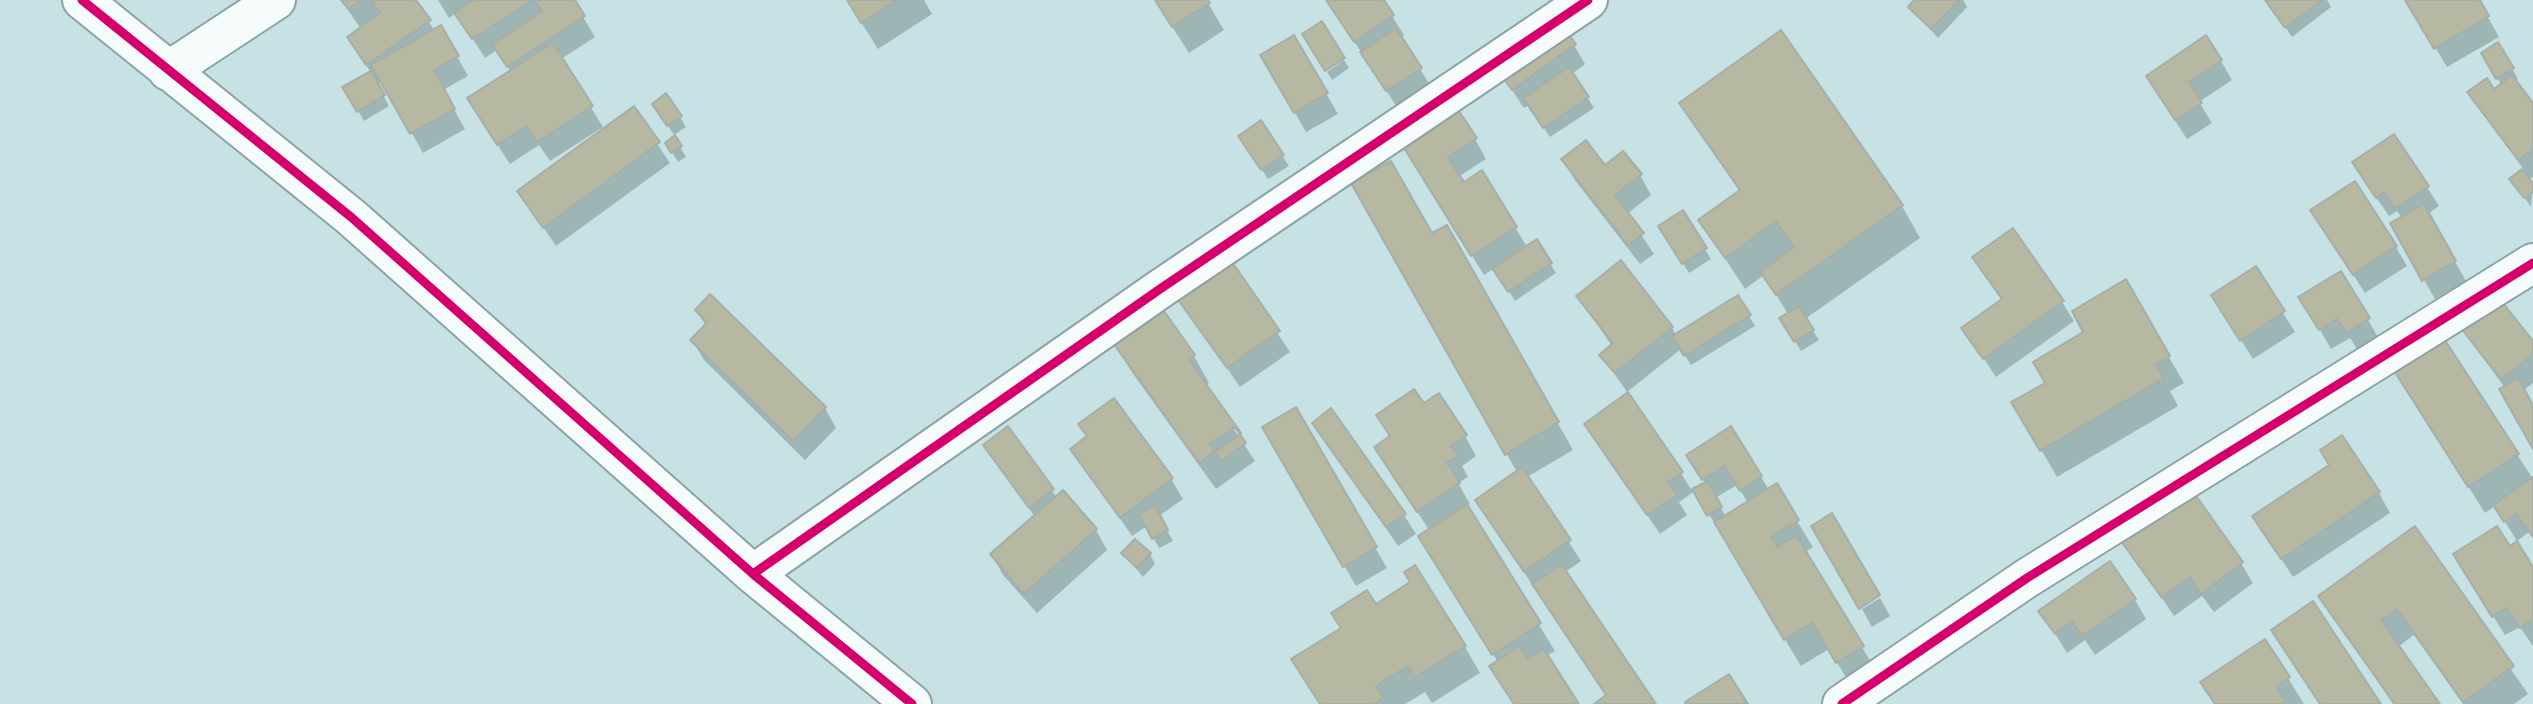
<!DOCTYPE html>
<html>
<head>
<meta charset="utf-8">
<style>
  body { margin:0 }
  canvas { display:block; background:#c6e2e4 }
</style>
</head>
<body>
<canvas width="2533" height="704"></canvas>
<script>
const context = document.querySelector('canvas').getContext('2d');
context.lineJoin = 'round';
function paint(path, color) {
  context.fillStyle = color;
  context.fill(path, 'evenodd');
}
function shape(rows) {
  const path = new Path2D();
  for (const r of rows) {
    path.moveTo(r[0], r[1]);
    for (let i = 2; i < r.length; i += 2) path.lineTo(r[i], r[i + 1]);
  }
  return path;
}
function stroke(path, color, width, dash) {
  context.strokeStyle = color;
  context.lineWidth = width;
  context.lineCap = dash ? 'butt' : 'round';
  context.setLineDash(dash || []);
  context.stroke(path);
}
paint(shape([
  [341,0,414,0,435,31,441,28,468,76,443,90,465,129,423,153,383,81,377,85,389,106,364,121,345,88,371,73,349,38,361,29],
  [438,0,573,0,595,37,561,59,603,127,550,161,539,145,510,164,480,118,511,72,497,50,485,58,456,13,449,18],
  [847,0,924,0,932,14,878,49],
  [1155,0,1206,0,1224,30,1189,53],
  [1327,0,1382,0,1404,35,1400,38,1432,88,1399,110],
  [1917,0,1963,0,1967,7,1938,38,1910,7],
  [2267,0,2327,0,2331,7,2292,37],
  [2407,0,2478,0,2499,37,2447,67],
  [1781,33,1902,206,1920,238,1805,319,1819,340,1801,351,1781,318,1788,314,1764,275,1745,289,1700,220,1740,192,1681,103],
  [1293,37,1338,114,1306,132,1262,55],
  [2498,44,2518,79,2514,81,2533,106,2533,177,2528,180,2533,186,2531,207,2512,179,2524,170,2470,93,2494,91,2502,86,2483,53],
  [1574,45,1585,64,1572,74,1594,108,1550,137,1529,105,1524,108,1496,66],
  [1344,60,1349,68,1332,80,1327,72],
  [2221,61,2232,80,2199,102,2212,123,2187,139,2159,96],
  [634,109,670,163,556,246,519,192],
  [660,114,680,117,686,127,674,135],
  [1261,123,1289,166,1268,179,1246,146],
  [675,138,686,157,678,162,667,144],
  [1475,139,1486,159,1458,177,1463,185,1482,172,1527,247,1536,241,1556,273,1515,301,1494,268,1484,275,1415,163],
  [1563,159,1640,175,1651,195,1627,214,1654,254,1640,264,1574,179],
  [2366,183,2427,187,2439,206,2428,214,2466,281,2435,299,2392,224,2402,218,2397,211,2389,216],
  [1353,184,1432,236,1447,227,1573,450,1527,477,1581,561,1565,572,1654,704,1597,704,1607,697,1489,520,1517,472],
  [1682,212,1711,259,1689,273,1666,236],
  [2324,230,2396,247,2407,266,2365,293],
  [1975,257,2062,302,2074,321,1996,377,1964,328,2002,301],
  [1229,261,1290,352,1240,387,1179,297],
  [2255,268,2295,332,2253,359,2225,315],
  [2341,273,2379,339,2359,352,2350,338,2331,349,2301,297],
  [2125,282,2184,383,2170,391,2178,406,2057,477,2014,403,2047,383],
  [1578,297,1672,328,1676,335,1738,297,1755,326,1691,365,1681,349,1627,392,1601,355,1612,346],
  [1161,310,1194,356,1209,383,1205,386,1255,461,1216,489,1131,371,1115,344],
  [697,311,825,408,836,428,805,460,704,360,692,340,706,326],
  [2459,324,2533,344,2533,383,2523,391,2533,408,2533,445,2505,388],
  [2440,336,2533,479,2533,538,2529,532,2517,541,2495,506,2485,513,2393,367],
  [1424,405,1465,436,1476,456,1462,466,1468,477,1458,483,1470,504,1466,506,1555,651,1546,656,1577,704,1513,704,1491,667,1498,662,1435,563,1429,530,1376,448,1392,438],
  [1295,409,1387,568,1356,586,1264,428],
  [1314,423,1404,515,1416,534,1398,546],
  [1586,425,1681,473,1692,491,1706,484,1688,456,1731,429,1769,490,1797,521,1813,547,1805,552,1878,674,1853,689,1829,649,1801,666,1695,491,1679,502,1687,515,1660,534],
  [1737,485,1748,503,1726,517,1715,498],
  [1008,429,1057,498,1063,492,1096,530,1107,550,1037,613,1003,575,992,555,1035,517,985,445],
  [1072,449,1171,479,1183,499,1159,516,1173,541,1159,548,1147,526,1132,536],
  [2331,465,2379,493,2390,513,2293,577,2266,536],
  [2414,529,2528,694,2514,704,2463,704,2414,635,2398,647,2438,704,2393,704,2320,596],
  [2124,542,2241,563,2253,583,2214,612,2202,596,2174,616],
  [2509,548,2533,569,2533,646,2520,627,2505,635,2467,575],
  [1124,553,1150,554,1155,564,1143,577],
  [1880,598,1890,616,1872,627,1862,609],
  [2135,600,2146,619,2095,655,2085,640,2067,653,2041,611],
  [1375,606,1465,647,1480,673,1432,703,1425,692,1405,704,1320,704],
  [2288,678,2304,704,2215,704]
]), '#0003');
const building = shape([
  [341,0,361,0,348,9,341,0],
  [371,0,416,0,431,20,366,65,347,37,380,13,371,0],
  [473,0,533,0,472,39,454,13,473,0],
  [534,0,575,0,585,16,507,67,492,44,542,11,534,0],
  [847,0,897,0,861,23,847,0],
  [1155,0,1208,0,1210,3,1172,27,1155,0],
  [1326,0,1384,0,1394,15,1354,42,1326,0],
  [1914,0,1959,0,1931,29,1908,7,1914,0],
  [2265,0,2322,0,2285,28,2265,0],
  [2405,0,2480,0,2489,16,2434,49,2405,0],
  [1557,19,1576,44,1512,90,1494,65,1557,19],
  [1322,21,1345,58,1325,71,1302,34,1322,21],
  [441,25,459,56,434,70,455,109,410,134,371,65,441,25],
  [1396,28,1422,68,1386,91,1360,52,1396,28],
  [1781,30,1903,205,1776,295,1760,272,1794,247,1776,222,1725,258,1698,220,1740,190,1679,103,1781,30],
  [1294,35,1328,93,1294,113,1260,55,1294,35],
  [2206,35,2222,60,2189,82,2202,103,2175,120,2146,76,2206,35],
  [2498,42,2514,68,2496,79,2481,53,2498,42],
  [553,43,593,106,537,142,526,126,497,145,467,98,553,43],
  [1569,67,1589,97,1543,128,1523,98,1569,67],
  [371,71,385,95,357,112,342,87,371,71],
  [2512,75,2533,103,2533,154,2531,151,2518,160,2467,92,2487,78,2494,89,2512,75],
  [666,93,682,116,667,126,652,104,666,93],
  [634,106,660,142,543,228,517,191,634,106],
  [1457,108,1477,138,1448,157,1464,182,1482,170,1517,227,1471,256,1401,143,1457,108],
  [1261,120,1284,155,1261,170,1238,136,1261,120],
  [2394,134,2429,186,2395,209,2384,192,2376,198,2352,162,2394,134],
  [675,135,682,146,671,153,665,143,675,135],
  [1586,140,1605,165,1623,151,1642,174,1615,195,1644,233,1628,245,1561,159,1586,140],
  [1391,161,1432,233,1447,225,1559,422,1505,455,1351,183,1391,161],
  [2522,169,2533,183,2533,192,2524,198,2509,179,2522,169],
  [2355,181,2397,246,2353,275,2310,210,2355,181],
  [2424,204,2456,261,2422,281,2390,223,2424,204],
  [1683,210,1707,248,1682,264,1658,226,1683,210],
  [2013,228,2064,301,1983,359,1961,328,2002,299,1972,257,2013,228],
  [1537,239,1552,263,1508,292,1492,268,1537,239],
  [1230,259,1280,331,1227,368,1176,297,1230,259],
  [1621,260,1673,327,1615,373,1599,355,1613,343,1576,296,1621,260],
  [2256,266,2285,311,2240,341,2211,295,2256,266],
  [2341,271,2370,318,2346,333,2337,319,2319,330,2298,297,2341,271],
  [2126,279,2170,356,2156,364,2164,378,2040,451,2011,402,2045,383,2033,362,2083,332,2072,311,2126,279],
  [2495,293,2533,341,2533,354,2501,380,2457,323,2495,293],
  [710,294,826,407,793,441,690,340,707,323,695,310,710,294],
  [1738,295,1751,315,1684,356,1672,336,1738,295],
  [1799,306,1814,330,1794,342,1779,318,1799,306],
  [1162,308,1195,355,1189,360,1241,433,1199,463,1113,343,1162,308],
  [2441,334,2519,454,2468,487,2391,366,2441,334],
  [2518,378,2533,405,2533,449,2499,389,2518,378],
  [1414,389,1424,403,1439,393,1467,435,1451,446,1458,456,1447,463,1460,483,1417,512,1374,447,1390,436,1376,415,1414,389],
  [1628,392,1683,472,1668,482,1677,495,1647,515,1584,424,1628,392],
  [1114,398,1173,478,1120,518,1070,449,1087,436,1078,424,1114,398],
  [1296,407,1377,547,1343,567,1262,427,1296,407],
  [1331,408,1406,514,1386,527,1312,423,1331,408],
  [1008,426,1054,489,1029,508,983,445,1008,426],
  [1731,426,1762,476,1740,491,1724,466,1702,480,1686,455,1731,426],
  [1235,427,1246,443,1221,461,1209,444,1235,427],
  [2342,435,2380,492,2281,559,2252,516,2329,465,2320,450,2342,435],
  [1522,467,1571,540,1524,572,1475,500,1522,467],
  [2533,477,2533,537,2516,514,2504,522,2493,505,2533,477],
  [1708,481,1722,507,1707,516,1692,489,1708,481],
  [1777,483,1799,520,1771,537,1777,547,1796,535,1864,646,1836,663,1812,623,1784,640,1714,522,1777,483],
  [1063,490,1097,529,1024,594,990,554,1063,490],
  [2192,490,2243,562,2201,594,2190,577,2162,598,2121,541,2192,490],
  [1467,504,1541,623,1492,655,1418,536,1467,504],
  [1155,505,1168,530,1152,539,1139,514,1155,505],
  [1832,513,1880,595,1859,609,1811,526,1832,513],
  [2415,526,2514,666,2463,702,2397,609,2381,620,2440,704,2395,704,2318,596,2415,526],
  [2497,526,2510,546,2517,541,2533,567,2533,619,2520,628,2507,608,2492,617,2453,554,2497,526],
  [1135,539,1151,553,1137,568,1121,553,1135,539],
  [2110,561,2136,599,2082,636,2072,622,2055,634,2038,611,2110,561],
  [1415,565,1466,646,1415,677,1408,666,1376,686,1384,698,1374,704,1320,704,1291,659,1341,628,1331,613,1367,590,1376,604,1410,582,1404,572,1415,565],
  [1562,565,1656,704,1594,704,1606,695,1532,584,1562,565],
  [2313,601,2381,704,2320,704,2271,630,2313,601],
  [2265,639,2290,677,2276,687,2287,704,2215,704,2200,682,2265,639],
  [1520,646,1528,659,1544,649,1579,704,1514,704,1489,666,1520,646],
  [1729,674,1748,704,1686,704,1685,702,1729,674]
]);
paint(building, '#b6b8a1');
stroke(building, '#a5aea9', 2);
const street = shape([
  [82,0,351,217,753,574,912,704],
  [168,71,276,0],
  [753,574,1160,289,1588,0],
  [1842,704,2027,578,2533,263]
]);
stroke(street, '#8ca2a4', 42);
stroke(street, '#f6fbfb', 38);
stroke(shape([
  [82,0,351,217,753,574,912,704],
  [753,574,1160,289,1588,0],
  [1842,704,2027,578,2533,263]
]), '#d6006c', 9);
</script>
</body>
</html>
